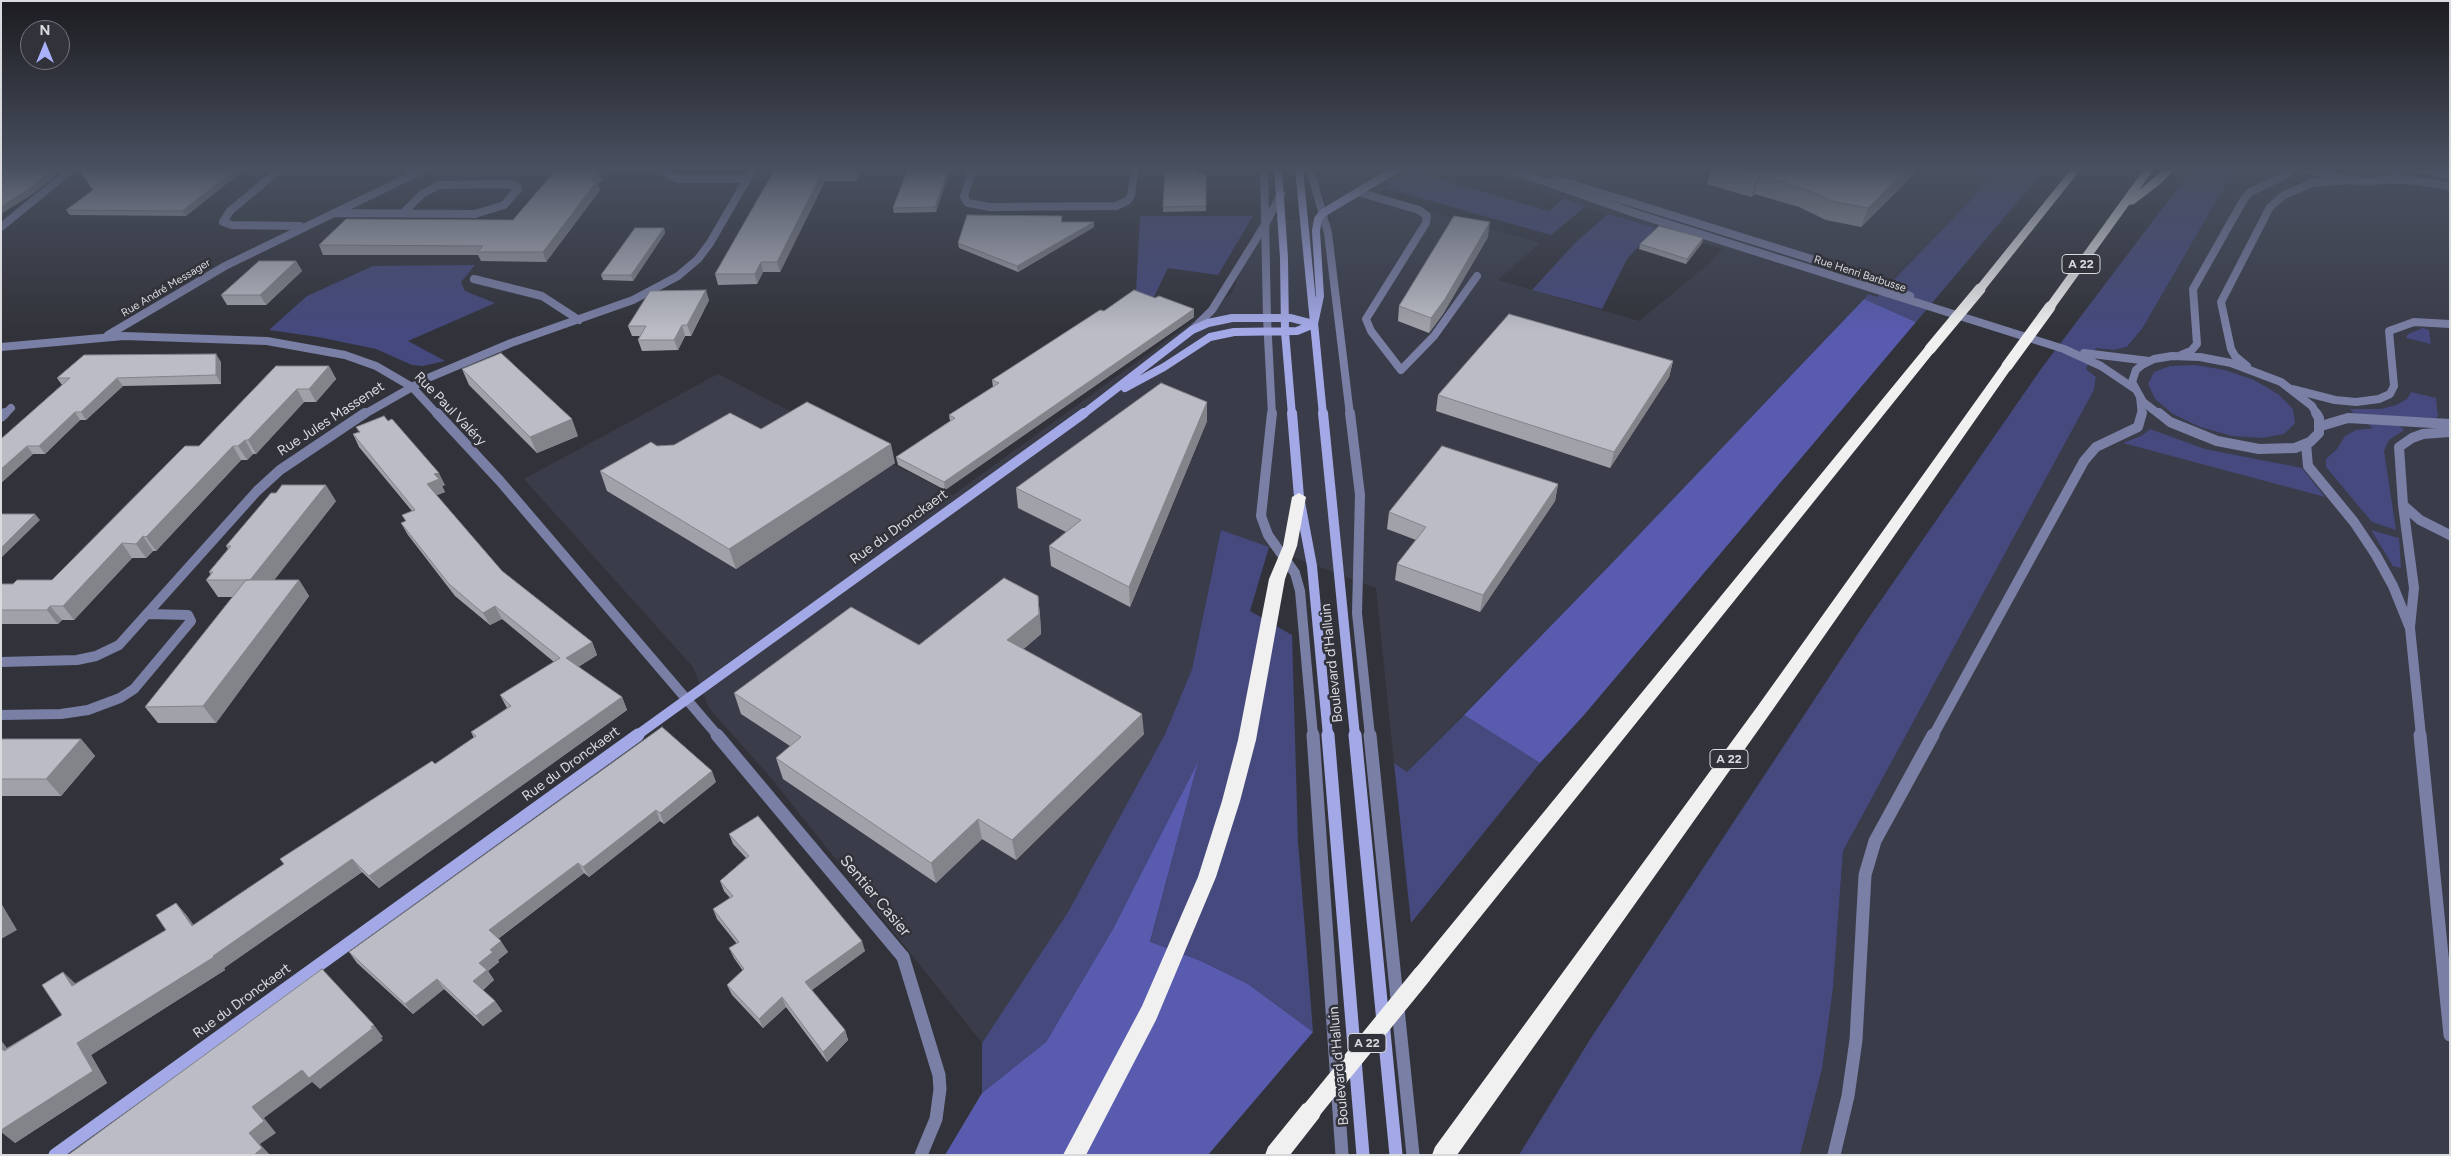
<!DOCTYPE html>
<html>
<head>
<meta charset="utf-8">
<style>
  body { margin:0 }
  #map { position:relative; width:2451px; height:1156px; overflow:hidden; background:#32333a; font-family:Figtree,sans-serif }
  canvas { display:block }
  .frame { position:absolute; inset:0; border:2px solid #dadbdf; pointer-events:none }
  .north { position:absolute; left:20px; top:20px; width:50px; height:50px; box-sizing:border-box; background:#32333a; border:1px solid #75767c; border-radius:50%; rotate:0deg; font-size:14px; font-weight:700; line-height:20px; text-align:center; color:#dadbdf }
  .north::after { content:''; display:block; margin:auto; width:18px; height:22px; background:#a9b0fc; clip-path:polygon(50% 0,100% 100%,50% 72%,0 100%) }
</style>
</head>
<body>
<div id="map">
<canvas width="2451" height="1156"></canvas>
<div class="frame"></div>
<div class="north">N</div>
</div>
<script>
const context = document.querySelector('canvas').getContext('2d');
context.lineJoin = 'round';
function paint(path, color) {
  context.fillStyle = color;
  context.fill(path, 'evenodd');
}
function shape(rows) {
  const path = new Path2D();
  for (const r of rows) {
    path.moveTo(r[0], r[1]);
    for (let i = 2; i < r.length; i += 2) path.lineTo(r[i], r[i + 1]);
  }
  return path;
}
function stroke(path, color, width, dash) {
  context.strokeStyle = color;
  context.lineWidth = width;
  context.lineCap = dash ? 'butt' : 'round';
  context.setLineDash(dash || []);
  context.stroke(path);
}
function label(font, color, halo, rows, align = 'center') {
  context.font = font + ' Figtree,sans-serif';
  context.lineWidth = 5;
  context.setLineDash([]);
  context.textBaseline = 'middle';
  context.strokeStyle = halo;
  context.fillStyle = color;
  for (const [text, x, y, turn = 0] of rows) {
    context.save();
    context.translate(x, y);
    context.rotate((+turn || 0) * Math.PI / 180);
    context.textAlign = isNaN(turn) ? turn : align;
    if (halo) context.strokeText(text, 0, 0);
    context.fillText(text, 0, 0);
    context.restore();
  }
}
paint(shape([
  [1316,169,1410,169,1376,196,1540,243,1498,280,1639,321,1709,264,1722,249,1585,207,1480,169,1964,169,1992,178,1876,297,1868,294,1613,562,1407,772,1394,763,1376,588,1221,530,1192,669,1165,734,1068,912,982,1043,772,779,709,708,693,667,524,479,718,374,953,495,1232,293,1260,218,1332,222,1320,187],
  [2235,169,2450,169,2450,1155,1800,1155,1822,1069,1833,988,1843,851,2094,390,2096,377,2086,369,2096,348,2113,350,2128,347,2142,329]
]), '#3a3c49');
paint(shape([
  [572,169,657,169,654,172,566,174,561,172],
  [1964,169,2045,169,1916,322,1864,299,1868,294,1877,297,1992,178],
  [2192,169,2235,169,2142,329,2127,347,2114,350,2096,348,2086,369,2096,377,2094,390,1843,851,1833,988,1822,1069,1800,1155,1519,1155,1589,1041,1861,629,2041,369],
  [1408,170,1549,211,1564,198,1585,207,1551,235,1385,188],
  [1608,214,1656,228,1627,259,1602,309,1532,290,1576,242],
  [1140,216,1253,216,1218,275,1168,268,1153,299,1136,293],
  [475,265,461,282,465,291,495,303,408,341,445,361,423,366,412,365,376,349,318,337,269,330,307,296,373,266],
  [2423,328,2429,330,2431,344,2406,338,2408,334],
  [2195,365,2225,370,2254,380,2278,394,2293,409,2295,423,2284,434,2262,438,2232,436,2200,427,2173,414,2155,399,2148,384,2154,372,2170,366],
  [2411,392,2436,398,2438,416,2436,418,2355,415,2350,409,2381,409,2396,405,2407,399],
  [2368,424,2399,425,2404,430,2389,440,2384,451,2396,530,2372,522,2326,467,2326,459,2337,449,2345,436,2356,430,2373,428],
  [2150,429,2205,449,2302,468,2325,497,2123,443,2141,436],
  [1221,530,1269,547,1250,611,1292,635,1298,841,1313,1032,1248,984,1201,961,1150,943,1197,765,1113,929,1046,1042,982,1093,982,1043,1068,912,1165,734,1192,669],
  [2371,530,2399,538,2401,568,2393,566],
  [1464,715,1540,763,1411,923,1394,763,1407,772]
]), '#45497d');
paint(shape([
  [1864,299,1916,322,1584,715,1540,763,1464,715,1613,562],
  [1198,762,1150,942,1201,961,1248,984,1313,1032,1208,1155,945,1155,982,1093,1046,1042,1113,929]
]), '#585bae');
stroke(shape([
  [1264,169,1267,318,1272,415],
  [1310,169,1328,233,1350,415],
  [1358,192,1419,210,1427,216,1426,223,1366,319,1371,331,1401,370,1434,336,1477,276],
  [1192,330,1212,310,1266,223,1281,194],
  [2292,389,2335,400,2356,402,2379,399,2390,394,2394,386,2389,331,2414,322,2450,324],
  [2140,397,2142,415]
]), '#7a7fa5', 8);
stroke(shape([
  [1272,413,1261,516,1268,535,1295,573,1300,591,1313,736],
  [1350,413,1360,495,1357,613,1370,736],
  [2321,426,2348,418,2450,424],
  [2306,444,2308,466,2354,522,2376,555,2393,586,2410,628,2421,736],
  [2403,505,2420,520,2450,535],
  [2410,627,2414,588,2403,505,2399,447,2412,438,2423,434,2450,432],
  [1933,736,2084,461,2096,447,2138,427,2142,413]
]), '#7a7fa5', 10);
stroke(shape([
  [1313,735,1342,1155],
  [1370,735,1413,1155],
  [2420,735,2450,1035],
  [903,957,939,1075,940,1089,936,1119,921,1155],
  [1834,1155,1848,1096,1856,1040,1865,875,1875,841,1933,735]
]), '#7a7fa5', 13);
stroke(shape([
  [28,169,71,169],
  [280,169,230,211,223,222,232,225,300,226],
  [669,169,668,174,679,179,747,179],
  [972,169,964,197,968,203,990,207,1116,206,1127,201,1131,196,1135,169],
  [334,213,475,214,504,205,518,189,517,186,507,184,439,185,422,194,403,213],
  [1,227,72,169],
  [474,279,542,296,579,320],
  [108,335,225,266,425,169],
  [1,347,124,336,267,341,345,355,376,366,412,387,438,415],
  [4,415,11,408],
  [363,415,428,378,511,343,633,300,678,276,698,259,710,243,753,169]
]), '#7a7fa5', 8);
stroke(shape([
  [437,413,500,481,718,736],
  [1,417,5,413],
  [1,662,77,660,96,656,119,645,257,491,280,470,365,413],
  [1,715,61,714,88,710,120,698,134,689,191,621,188,615,148,614]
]), '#7a7fa5', 10);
stroke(shape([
  [717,735,903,957]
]), '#7a7fa5', 13);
stroke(shape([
  [1509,169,1637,214,2064,349,2101,366,2135,389],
  [2308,169,2337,178,2368,182,2393,178,2397,174,2396,169],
  [2420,169,2450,175],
  [1556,179,1850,271,1910,296],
  [2390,180,2409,180,2450,186],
  [2084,353,2149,361],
  [2181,355,2191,351,2197,344,2193,289,2244,199,2250,192,2286,175,2292,169],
  [2247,366,2235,356,2231,349,2221,302,2270,207,2284,195,2312,183,2350,180],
  [2160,415,2143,402,2132,382,2136,370,2142,365,2154,359,2172,356,2200,357,2231,363,2281,382,2312,406,2317,415]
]), '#7a7fa5', 8);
stroke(shape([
  [2159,413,2170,422,2217,441,2259,449,2295,448,2310,442,2319,433,2319,418,2316,413]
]), '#7a7fa5', 10);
stroke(shape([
  [1278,169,1284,258,1285,332,1292,415],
  [1299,169,1323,415],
  [1125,388,1164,367,1210,337,1234,332,1297,331,1314,324,1320,296,1316,231,1318,219,1323,213,1396,169],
  [1082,415,1192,330,1208,323,1232,318,1291,318,1314,324]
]), '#a3a9e6', 8);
stroke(shape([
  [1292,413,1299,497,1312,566,1328,736],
  [1323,413,1355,736],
  [636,736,1084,413]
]), '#a3a9e6', 10);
stroke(shape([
  [1328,735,1363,1155],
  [1355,735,1396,1155],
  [55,1155,638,735]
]), '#a3a9e6', 13);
paint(shape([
  [2071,169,2081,169,1984,291,1976,291,1976,287,2071,169],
  [2144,169,2154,169,2139,190,2164,169,2175,169,2159,185,2134,204,2129,205,2054,309,2046,309,2046,305,2144,169],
  [1930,345,1936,349,1934,352,1429,981,1422,984,1415,981,1412,975,1415,969,1926,346,1930,345],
  [2007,362,2013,366,1769,715,1457,1155,1432,1155,1435,1147,1757,707,2003,363,2007,362],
  [1299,493,1306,497,1297,546,1285,579,1256,740,1240,801,1216,877,1156,1020,1086,1155,1063,1155,1142,1006,1198,877,1222,801,1238,740,1269,579,1283,546,1292,497,1299,493],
  [1311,1101,1319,1104,1322,1111,1319,1118,1290,1155,1265,1155,1268,1147,1303,1104,1311,1101]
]), '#f0f0f0');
stroke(shape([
  [1930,349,1980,289],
  [2007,366,2050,307]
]), '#f0f0f0', 11);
stroke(shape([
  [1311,1111,1422,975]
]), '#f0f0f0', 19);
paint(shape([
  [245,169,186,216,70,215,66,210,92,191],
  [775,169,861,169,856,181,825,181,780,272,763,272,757,284,718,285,715,274],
  [908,169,950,169,936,212,894,213,893,208],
  [1162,169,1197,173,1206,173,1206,211,1163,212,1165,174,1162,174],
  [1711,169,1917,169,1916,172,1861,227,1826,220,1799,207,1755,194,1751,197,1707,184],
  [599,171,602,180,598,185,600,190,546,262,481,261,478,255,323,255,319,245,513,220],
  [1062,216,1062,222,1094,222,1094,227,1018,272,959,248,958,243],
  [664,228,665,233,633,281,603,280,601,275],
  [1488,237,1443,314,1429,333,1398,321,1399,306],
  [1703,238,1702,243,1686,264,1639,249,1640,244],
  [296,261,302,271,266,305,227,305,221,295],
  [1155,298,1194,317,945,490,898,465,896,457,950,421,949,415,993,387,992,380,1104,311],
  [709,300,691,336,685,336,678,350,642,351,638,340,640,336,632,336,628,326],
  [1673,361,1669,377,1610,468,1436,411,1438,395],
  [221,362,221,384,123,386,86,420,80,420,45,454,33,454,1,483,1,439,62,385,57,378],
  [329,366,336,379,316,402,304,402,256,454,253,454,247,460,241,460,156,551,153,551,146,558,132,558,74,620,62,620,58,624,1,624,1,584,13,584,52,580,199,446],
  [462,369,578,436,537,453,469,385],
  [1207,421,1130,607,1051,566,1049,546,1066,532,1018,508,1016,488],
  [356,427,445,485,442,486,445,492,436,495,502,571,592,642,597,655,578,667,622,697,627,710,379,888,362,872,224,968,225,970,91,1055,107,1083,15,1143,7,1048,62,1015,76,983,166,930,176,903,187,916,193,925,435,764,474,738,471,732,507,708,500,695,554,662,502,619,490,625,455,596,408,535,401,523,406,521,402,515,412,511,359,447,353,434,359,432],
  [761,429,895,463,736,569,607,491,600,471,657,446,674,445],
  [1558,484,1555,501,1480,612,1395,580,1397,564,1416,540,1387,529,1389,512],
  [336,501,274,580,299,580,309,596,216,723,158,723,145,707,233,597,218,597,206,580,211,575,209,572,228,549,226,546],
  [1038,596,1040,616,1041,634,1023,649,1144,734,1016,860,982,839,936,883,783,779,776,758,790,746,741,714,734,693,919,645],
  [1,739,81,739,95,756,61,796,1,796],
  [716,782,664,824,660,821,589,877,584,873,498,939,508,952,498,960,499,962,488,971,494,980,483,990,495,1001,502,1011,483,1026,444,989,413,1014,357,963,349,952],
  [729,834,865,951,812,990,845,1030,848,1040,827,1062,786,1007,763,1028,732,995,727,985,743,971,734,958,729,948,737,944,717,919,713,909,730,898,724,891,720,881,746,858,733,844]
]), '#a1a2a9');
paint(shape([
  [53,169,56,175,33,194,1,214,1,207],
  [236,169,245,169,186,216,182,211],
  [855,169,861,169,856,181,854,171],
  [948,169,950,169,936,212,935,207],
  [1907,169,1917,169,1916,172,1861,227,1868,208],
  [599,171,602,180,598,185,600,190,546,262,543,252],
  [823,171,825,181,780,272,777,262],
  [1760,175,1755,194,1751,197,1756,179],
  [1094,222,1094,227,1018,272,1017,266],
  [1490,222,1488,237,1443,314,1429,333,1431,318],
  [664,228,665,233,633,281,631,275],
  [1703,238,1702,243,1686,264,1687,259],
  [296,261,302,271,266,305,260,295],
  [761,262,763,272,757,284,755,274],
  [706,290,709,300,691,336,687,325],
  [1194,309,1194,317,945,490,944,482],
  [682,325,685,336,678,350,674,340],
  [216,354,221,362,221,384,216,375],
  [1673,361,1669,377,1610,468,1614,452],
  [329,366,336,379,316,402,309,389],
  [117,378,123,386,86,420,81,412],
  [297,389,304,402,256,454,248,440],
  [1207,402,1207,421,1130,607,1129,587],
  [75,412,80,420,45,454,39,446],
  [572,419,578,436,537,453,530,437],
  [245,440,253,454,247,460,238,446],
  [891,444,895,463,736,569,729,549],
  [27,446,33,454,1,483,1,469],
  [233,446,241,460,156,551,146,537],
  [439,473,445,485,442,486,445,492,433,497,427,484,434,474],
  [1558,484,1555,501,1480,612,1483,595],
  [326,485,336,501,261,597,250,580],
  [35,514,40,520,1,558,1,548],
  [143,536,153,551,146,558,136,544],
  [122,543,132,558,74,620,63,606],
  [299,580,309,596,216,723,203,706],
  [1038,596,1040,616,1041,634,1010,661,1007,640],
  [50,606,62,620,58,624,47,610],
  [495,606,502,619,490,625,483,613],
  [592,642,597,655,572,671,566,658],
  [622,697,627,710,379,888,369,876],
  [1142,714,1144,734,1016,860,1012,840],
  [81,739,95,756,61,796,46,779],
  [712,771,716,782,664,824,660,813],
  [656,810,660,821,589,877,583,867],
  [978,819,982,839,936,883,931,863],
  [352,859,362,872,224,968,225,970,91,1055,107,1083,15,1143,1,1132,1,1130,77,1043,213,956],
  [578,863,584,873,496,940,489,930],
  [1,903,17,930,1,939],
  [176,903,187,916,203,938,192,926],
  [501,941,508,952,498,960,499,962,488,971,494,980,480,991,473,981,479,963,490,950],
  [862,941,865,951,809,992,805,982],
  [63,972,76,984,72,986],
  [437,979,444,989,413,1014,405,1004],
  [782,997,786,1007,763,1028,759,1019],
  [495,1001,502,1011,483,1026,476,1016],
  [374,1025,383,1037,381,1038,383,1040,320,1089,312,1082,264,1118,276,1133,260,1144,270,1155,254,1154,249,1133,252,1107,302,1070],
  [845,1030,848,1040,827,1062,823,1052],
  [1,1040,18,1063,4,1051,1,1048]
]), '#83848a');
const building = shape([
  [1,169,53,169,30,188,1,207,1,169],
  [79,169,236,169,182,211,66,210,93,190,79,169],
  [775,169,855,169,854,171,823,171,777,262,761,262,755,274,715,274,775,169],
  [908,169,948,169,935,207,893,208,908,169],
  [1162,169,1197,169,1197,173,1206,173,1206,206,1163,207,1165,169,1162,169],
  [1723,169,1907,169,1868,208,1832,201,1805,189,1760,175,1756,179,1723,169],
  [555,171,599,171,592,181,597,181,543,252,477,252,483,246,319,245,346,219,513,220,555,171],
  [967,215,1062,216,1061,222,1094,222,1017,266,958,243,967,215],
  [1454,216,1490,222,1445,299,1431,318,1399,306,1454,216],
  [1659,226,1703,238,1687,259,1640,244,1659,226],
  [635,228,664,228,631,275,601,275,635,228],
  [259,261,296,261,260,295,221,295,259,261],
  [706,290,687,325,682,325,674,340,638,340,646,326,628,326,650,291,706,290],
  [1134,290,1155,298,1159,296,1194,309,944,482,896,457,955,418,949,415,999,383,992,380,1100,310,1104,311,1134,290],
  [1509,314,1673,361,1614,452,1438,395,1509,314],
  [501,353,572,419,530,437,462,369,501,353],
  [216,354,216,375,117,378,81,412,75,412,39,446,27,446,1,469,1,439,70,378,57,378,84,355,216,354],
  [276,366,329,366,309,389,297,389,248,440,245,440,238,446,233,446,146,537,143,536,136,544,122,543,63,606,50,606,47,610,1,610,1,584,13,584,17,580,52,580,185,446,199,446,276,366],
  [1161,383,1207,402,1129,587,1049,546,1081,520,1016,488,1161,383],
  [807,402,891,444,729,549,600,471,651,442,657,446,674,445,730,413,761,429,807,402],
  [384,416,388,421,392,419,439,473,434,474,439,479,427,484,502,571,592,642,566,658,622,697,369,876,352,859,213,956,214,957,77,1043,93,1071,1,1130,1,1048,4,1051,62,1015,42,985,63,972,72,986,166,930,156,915,176,903,192,926,284,864,280,859,432,761,435,764,476,736,471,732,511,706,500,695,560,658,495,606,483,613,449,584,401,523,406,521,402,515,415,510,353,434,360,432,356,427,384,416],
  [1442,446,1558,484,1483,595,1397,564,1426,527,1389,512,1442,446],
  [282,485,326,485,250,580,206,580,213,572,209,572,231,546,226,546,271,493,276,493,282,485],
  [1,514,35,514,1,548,1,514],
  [1004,578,1038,596,1039,614,1007,640,1142,714,1012,840,978,819,931,863,776,758,801,737,734,693,851,607,919,645,1004,578],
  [246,580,299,580,203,706,145,707,246,580],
  [662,727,712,771,660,813,656,810,583,867,578,863,489,930,501,941,490,950,493,952,479,963,487,970,473,981,495,1001,476,1016,437,979,405,1004,349,952,662,727],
  [1,739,81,739,46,779,1,779,1,739],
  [758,816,862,941,805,982,845,1030,823,1052,782,997,759,1019,727,985,744,969,729,948,739,942,713,909,733,896,720,881,749,856,729,834,758,816],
  [322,969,374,1025,371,1027,373,1028,309,1078,302,1070,252,1107,264,1121,249,1133,262,1148,254,1155,68,1155,322,969]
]);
paint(building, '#bbbcc5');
stroke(building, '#83848a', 1);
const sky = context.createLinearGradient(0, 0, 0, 331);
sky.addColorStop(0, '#1c1c20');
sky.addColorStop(0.51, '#495060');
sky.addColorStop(1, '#49506000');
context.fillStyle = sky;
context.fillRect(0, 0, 2451, 331);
label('11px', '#dadbdf', '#32333a', [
  ["Rue Henri Barbusse",1860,274,18],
  ["Rue André Messager",166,288,-31]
]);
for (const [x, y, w] of [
  [2081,264,38],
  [1729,759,38],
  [1367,1043,38]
]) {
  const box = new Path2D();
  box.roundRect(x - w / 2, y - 9.5, w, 19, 4);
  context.fillStyle = '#32333a';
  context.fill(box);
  stroke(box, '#dadbdf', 1);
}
label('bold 12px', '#dadbdf', null, [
  ["A 22",2081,264],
  ["A 22",1729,759],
  ["A 22",1367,1043]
]);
label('14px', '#dadbdf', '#32333a', [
  ["Rue Paul Valéry",450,409,46],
  ["Rue Jules Massenet",331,419,-33],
  ["Rue du Dronckaert",899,527,-36],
  ["Boulevard d'Halluin",1332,663,-96],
  ["Rue du Dronckaert",571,764,-36],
  ["Rue du Dronckaert",242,1001,-36],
  ["Boulevard d'Halluin",1339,1066,-95]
]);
label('16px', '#dadbdf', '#32333a', [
  ["Sentier Casier",875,896,50]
]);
</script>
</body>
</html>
